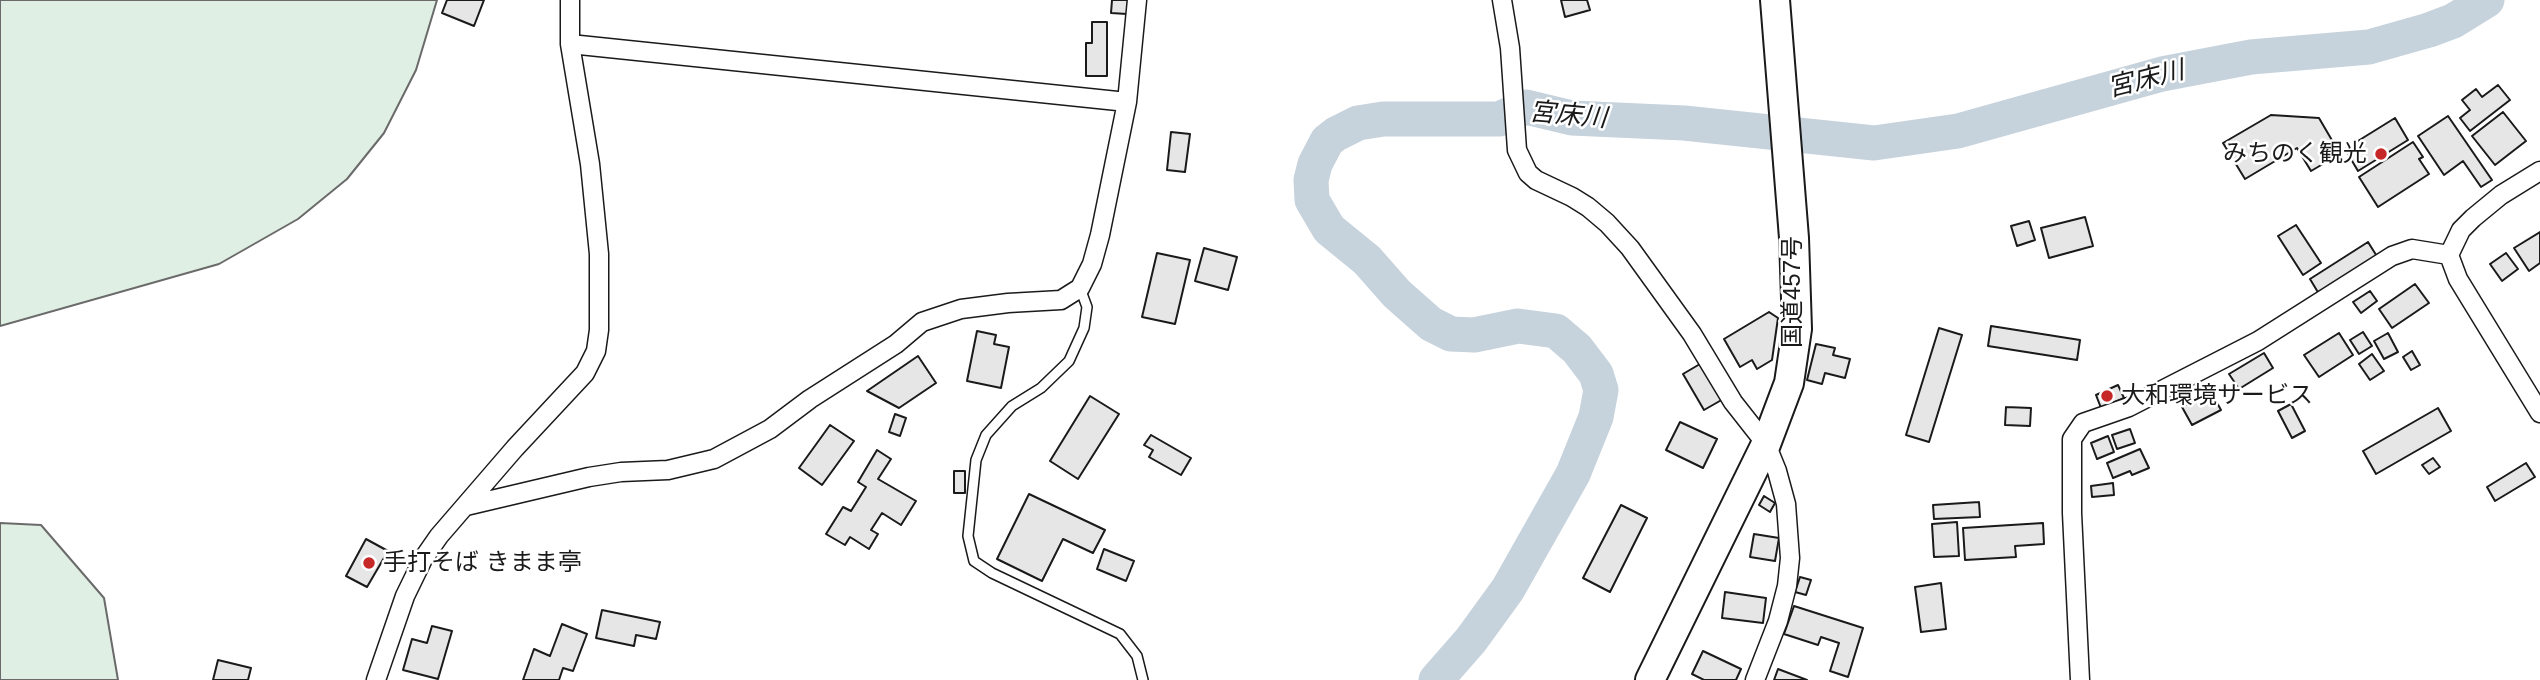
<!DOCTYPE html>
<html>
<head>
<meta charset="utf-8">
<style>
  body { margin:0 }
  canvas { display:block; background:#fff }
</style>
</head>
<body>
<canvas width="2540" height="680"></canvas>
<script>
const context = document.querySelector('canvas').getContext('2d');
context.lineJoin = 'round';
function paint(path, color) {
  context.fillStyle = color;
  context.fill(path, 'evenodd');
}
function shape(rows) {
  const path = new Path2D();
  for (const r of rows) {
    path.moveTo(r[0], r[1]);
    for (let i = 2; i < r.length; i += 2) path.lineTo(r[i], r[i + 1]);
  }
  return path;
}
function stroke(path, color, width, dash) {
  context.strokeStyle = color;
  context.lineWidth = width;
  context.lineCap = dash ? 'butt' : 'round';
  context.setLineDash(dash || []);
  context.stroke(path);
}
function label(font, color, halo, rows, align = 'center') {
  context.font = font + ' Helvetica,"Noto Sans JP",sans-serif';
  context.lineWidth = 5;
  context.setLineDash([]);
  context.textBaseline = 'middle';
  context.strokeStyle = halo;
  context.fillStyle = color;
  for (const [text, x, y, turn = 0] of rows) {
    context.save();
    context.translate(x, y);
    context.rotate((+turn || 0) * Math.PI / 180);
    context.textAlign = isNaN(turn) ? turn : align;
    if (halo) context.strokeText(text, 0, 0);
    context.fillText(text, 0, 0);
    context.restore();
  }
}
const green = shape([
  [0,0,437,0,416,70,384,133,347,179,298,219,219,264,0,326,0,0],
  [0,523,41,525,104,598,118,680,0,680,0,523]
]);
paint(green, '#e0efe3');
stroke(green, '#6a6a6a', 2);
stroke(shape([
  [1436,680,1471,640,1508,589,1573,474,1596,417,1601,390,1596,374,1577,349,1556,331,1518,326,1474,335,1451,334,1431,324,1397,294,1367,260,1329,229,1312,200,1311,180,1315,164,1327,141,1336,134,1358,123,1383,119,1499,119,1526,107,1572,118,1684,123,1874,143,1958,131,2162,74,2251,57,2369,47,2429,30,2453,21,2487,0]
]), '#c6d2dc', 35);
const building = shape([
  [447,0,484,0,474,26,442,13,447,0],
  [1112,0,1128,0,1127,14,1111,13,1112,0],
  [1561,0,1587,0,1590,10,1565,17,1561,0],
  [1092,22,1107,22,1107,76,1086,76,1086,43,1092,43,1092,22],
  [2498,85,2510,100,2470,131,2460,118,2470,110,2462,100,2476,89,2482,97,2498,85],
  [2503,112,2526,141,2495,165,2472,136,2503,112],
  [2271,115,2319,118,2340,154,2311,171,2297,148,2245,179,2223,143,2271,115],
  [2448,116,2492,180,2481,187,2463,161,2444,175,2418,136,2448,116],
  [2395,118,2408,140,2358,171,2345,149,2395,118],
  [1171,132,1190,134,1185,172,1167,170,1171,132],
  [2413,142,2423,157,2419,159,2429,174,2378,207,2359,177,2413,142],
  [2085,217,2093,246,2049,258,2041,228,2085,217],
  [2029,221,2035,240,2017,246,2011,226,2029,221],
  [2296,225,2321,263,2303,275,2278,236,2296,225],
  [2540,232,2540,263,2529,271,2514,248,2540,232],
  [2368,242,2378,258,2319,294,2310,279,2368,242],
  [1204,248,1237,257,1228,290,1195,281,1204,248],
  [1157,253,1190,260,1175,324,1142,317,1157,253],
  [2506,253,2518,269,2502,281,2490,264,2506,253],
  [2415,284,2429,303,2392,328,2379,309,2415,284],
  [2370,291,2377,301,2361,313,2353,302,2370,291],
  [1769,312,1778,318,1772,360,1757,369,1752,360,1740,367,1724,339,1769,312],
  [1991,326,2080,340,2077,360,1988,346,1991,326],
  [1939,328,1962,335,1929,442,1906,435,1939,328],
  [977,331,996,335,994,344,1009,347,1001,388,967,381,977,331],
  [2363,332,2372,346,2359,354,2350,340,2363,332],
  [2339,333,2353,355,2319,377,2304,355,2339,333],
  [2388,333,2398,352,2384,359,2374,341,2388,333],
  [1816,344,1835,348,1833,355,1850,359,1845,378,1825,373,1822,384,1807,380,1816,344],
  [2412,351,2420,365,2411,370,2403,357,2412,351],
  [2264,353,2273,368,2239,389,2229,374,2264,353],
  [2372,354,2384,371,2370,380,2359,364,2372,354],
  [918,356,936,383,899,408,867,391,918,356],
  [1705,361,1725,398,1704,410,1683,374,1705,361],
  [2118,385,2124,398,2101,408,2096,395,2118,385],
  [2211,392,2221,410,2192,425,2182,407,2211,392],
  [1090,396,1119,414,1078,479,1050,461,1090,396],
  [2291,404,2305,431,2292,438,2278,411,2291,404],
  [2006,407,2031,408,2030,426,2005,425,2006,407],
  [2438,408,2451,431,2376,474,2363,451,2438,408],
  [895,414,906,418,900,436,889,432,895,414],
  [1680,422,1717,439,1703,468,1666,450,1680,422],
  [830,425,854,441,822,485,799,468,830,425],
  [2130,429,2135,443,2117,449,2112,435,2130,429],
  [1151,435,1191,458,1181,475,1149,457,1153,450,1144,445,1151,435],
  [2108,436,2114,452,2097,459,2091,443,2108,436],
  [2140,449,2149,468,2132,475,2130,471,2113,478,2107,463,2140,449],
  [877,450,891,459,878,479,916,501,901,525,882,513,871,530,878,534,869,549,850,537,845,545,826,534,843,507,851,511,866,487,858,482,877,450],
  [2433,458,2440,467,2429,474,2422,465,2433,458],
  [2526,463,2535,477,2495,501,2487,487,2526,463],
  [954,471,965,471,965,493,954,493,954,471],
  [2113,483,2114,495,2092,497,2091,486,2113,483],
  [1029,494,1105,530,1093,553,1063,539,1042,581,997,559,1029,494],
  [1764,496,1775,503,1770,512,1759,505,1764,496],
  [1979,502,1980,517,1934,519,1933,505,1979,502],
  [1621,505,1647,518,1610,592,1583,578,1621,505],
  [1957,522,1959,556,1934,557,1932,524,1957,522],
  [2043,523,2044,544,2015,546,2016,557,1965,560,1963,528,2043,523],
  [1754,534,1779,538,1775,561,1750,557,1754,534],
  [366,539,388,551,367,587,346,576,366,539],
  [1104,549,1134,561,1126,581,1097,569,1104,549],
  [1800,577,1811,580,1806,595,1795,592,1800,577],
  [1941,583,1946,629,1921,632,1915,587,1941,583],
  [1725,592,1766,598,1763,623,1722,618,1725,592],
  [1794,606,1863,628,1848,677,1830,671,1839,643,1821,637,1818,645,1784,634,1794,606],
  [602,610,660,622,656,639,636,635,634,646,596,638,602,610],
  [562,624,587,634,573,671,563,668,559,680,523,680,534,649,550,656,562,624],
  [432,626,452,631,438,679,403,670,412,639,427,643,432,626],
  [1703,651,1741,669,1736,680,1704,680,1692,674,1703,651],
  [218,660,251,668,248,680,213,680,218,660],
  [1778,669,1807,680,1774,680,1778,669]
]);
paint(building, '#e6e6e6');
stroke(building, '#1a1a1a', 2);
const service = shape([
  [1080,288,1087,307,1084,328,1069,361,1041,388,1012,406,986,435,976,460,968,536,974,561,992,573,1120,634,1137,656,1143,680]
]);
const minor = shape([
  [1502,0,1510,48,1517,150,1528,173,1536,180,1572,197,1588,207,1607,223,1630,248,1692,334,1733,402,1766,444,1777,471,1786,504,1790,558,1787,586,1778,621,1755,680],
  [570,44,1127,102],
  [2540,171,2501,195,2473,218,2461,230,2449,255,2458,279,2540,413],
  [466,506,589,477,621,472,668,470,714,459,770,429,810,399,896,344,922,322,961,309,1008,303,1061,300,1080,288,1092,264,1100,235,1127,102,1137,0],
  [376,680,405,596,423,559,439,536,515,448,585,373,596,351,599,330,599,254,590,164,570,44,570,0],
  [2080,680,2072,513,2072,439,2083,423,2129,407,2258,341,2392,256,2412,249,2449,255]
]);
const trunk = shape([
  [1650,680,1766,444,1789,383,1797,329,1794,238,1775,0]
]);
stroke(service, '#1a1a1a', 12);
stroke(minor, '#1a1a1a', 21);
stroke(trunk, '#1a1a1a', 32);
stroke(service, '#fff', 9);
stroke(minor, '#fff', 18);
stroke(trunk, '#fff', 28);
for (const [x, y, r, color] of [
  [2381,154,7,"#c62828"],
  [2107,396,7,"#c62828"],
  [369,563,7,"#c62828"]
]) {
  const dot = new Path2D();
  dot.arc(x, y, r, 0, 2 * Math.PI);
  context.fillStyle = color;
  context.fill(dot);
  stroke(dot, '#fff', 2.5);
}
label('24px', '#1a1a1a', '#fff', [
  ["みちのく観光",2367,154,"right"],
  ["大和環境サービス",2121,396],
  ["手打そば きまま亭",383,563]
], 'left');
label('24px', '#1a1a1a', '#fff', [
  ["国道457号",1793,292,-90]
]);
label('italic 26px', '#1a1a1a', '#fff', [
  ["宮床川",2146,80,-14],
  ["宮床川",1568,116,5]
]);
</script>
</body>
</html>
